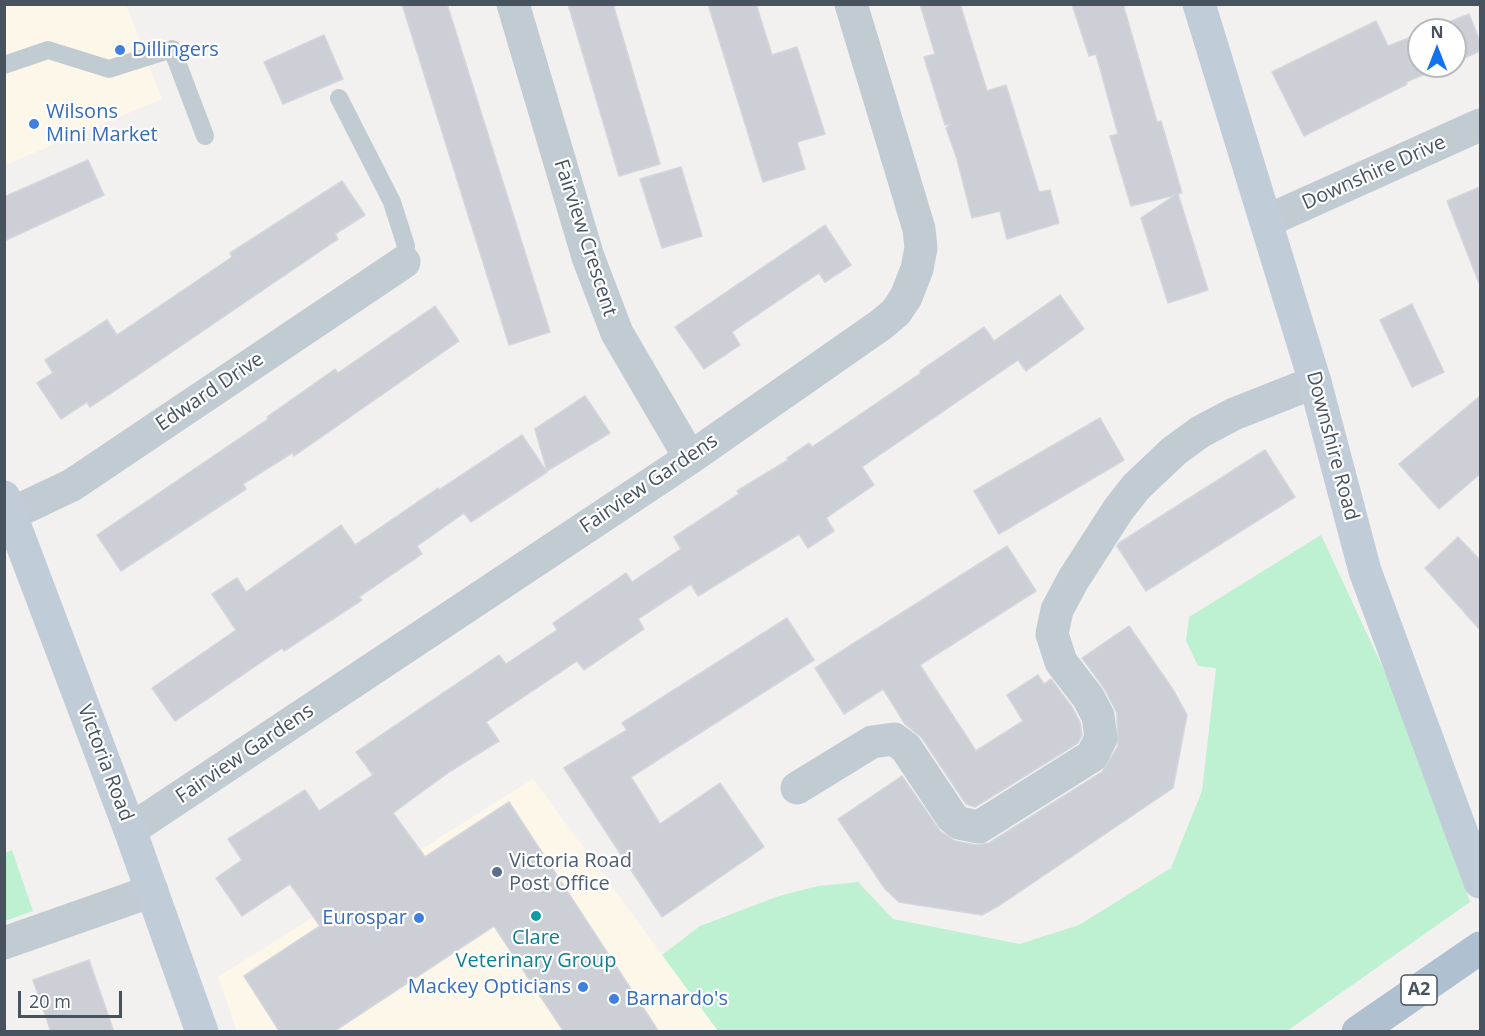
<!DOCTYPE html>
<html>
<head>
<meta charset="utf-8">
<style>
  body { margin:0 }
  #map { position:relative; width:1485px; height:1036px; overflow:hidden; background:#f3f0f0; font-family:"Open Sans",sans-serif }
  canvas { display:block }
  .frame { position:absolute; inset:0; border:6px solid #47545f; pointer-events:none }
  .north { position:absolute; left:1407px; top:18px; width:60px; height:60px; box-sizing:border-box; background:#fff; border:2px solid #b5bbbf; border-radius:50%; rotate:0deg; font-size:16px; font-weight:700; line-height:24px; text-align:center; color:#47545f }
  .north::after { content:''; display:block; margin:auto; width:21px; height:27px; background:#1172ec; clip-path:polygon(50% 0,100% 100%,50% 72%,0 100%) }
  .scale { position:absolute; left:18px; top:991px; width:104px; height:27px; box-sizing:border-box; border:3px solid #47545f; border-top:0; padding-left:8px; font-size:18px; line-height:21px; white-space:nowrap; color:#47545f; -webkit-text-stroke:4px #fff; paint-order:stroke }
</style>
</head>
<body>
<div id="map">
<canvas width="1485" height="1036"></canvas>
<div class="frame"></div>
<div class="north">N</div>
<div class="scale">20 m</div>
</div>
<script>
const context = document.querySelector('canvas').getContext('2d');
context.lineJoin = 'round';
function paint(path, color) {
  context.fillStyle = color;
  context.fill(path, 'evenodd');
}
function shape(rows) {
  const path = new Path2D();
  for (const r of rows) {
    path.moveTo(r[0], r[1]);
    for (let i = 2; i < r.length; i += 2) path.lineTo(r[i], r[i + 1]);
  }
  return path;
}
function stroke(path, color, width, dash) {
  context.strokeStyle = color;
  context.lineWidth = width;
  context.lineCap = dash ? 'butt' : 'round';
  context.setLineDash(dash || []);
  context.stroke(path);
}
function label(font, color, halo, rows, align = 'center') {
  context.font = font + ' "Open Sans",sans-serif';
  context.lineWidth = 4.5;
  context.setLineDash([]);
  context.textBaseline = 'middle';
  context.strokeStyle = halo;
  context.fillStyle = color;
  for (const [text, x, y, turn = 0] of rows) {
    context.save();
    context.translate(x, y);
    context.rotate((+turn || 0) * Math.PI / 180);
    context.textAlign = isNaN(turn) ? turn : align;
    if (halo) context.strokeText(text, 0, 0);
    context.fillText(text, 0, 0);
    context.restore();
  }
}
paint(shape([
  [5,5,126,5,162,99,5,165],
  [533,779,718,1031,237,1031,218,977]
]), '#fdf7ea');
paint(shape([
  [1321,535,1396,696,1470,902,1287,1031,718,1031,662,955,700,926,779,896,818,886,858,882,893,919,1020,944,1079,925,1171,868,1202,791,1216,668,1198,666,1186,641,1189,617],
  [12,850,33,911,5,921,5,853]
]), '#bdf1d1');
const building = shape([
  [402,4,447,4,550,332,509,345,402,4],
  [568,4,613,4,660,164,619,176,568,4],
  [708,4,756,4,772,55,797,47,825,134,797,142,805,169,763,182,708,4],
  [920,4,960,4,987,91,1006,85,1039,192,1050,190,1059,223,1007,239,1000,211,972,218,957,159,946,128,951,124,945,125,924,57,935,54,920,4],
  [1072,4,1123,4,1157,122,1161,121,1182,193,1178,194,1208,290,1168,303,1141,218,1175,195,1131,206,1110,136,1118,134,1096,54,1089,56,1072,4],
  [1469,14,1480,42,1480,51,1455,62,1455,30,1429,30,1469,14],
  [1376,21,1388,46,1419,34,1419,66,1445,66,1406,82,1407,84,1304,136,1272,72,1376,21],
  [324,35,343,79,283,104,264,62,324,35],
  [88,160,104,195,4,241,4,197,88,160],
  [681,167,702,236,662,248,640,179,681,167],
  [342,181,365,215,335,234,338,239,113,392,90,407,87,402,61,419,37,383,53,373,45,360,107,320,117,335,232,257,230,253,342,181],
  [1480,187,1480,282,1479,283,1447,201,1480,187],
  [825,225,851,265,825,282,819,273,732,332,740,345,704,369,675,327,825,225],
  [1060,295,1084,329,1026,371,1018,360,862,467,874,485,826,518,834,531,808,548,799,534,698,596,691,584,638,619,644,629,584,670,577,661,486,722,499,741,449,772,393,813,425,857,509,802,659,1032,564,1032,494,926,333,1032,280,1032,244,976,320,926,290,884,242,916,216,878,242,860,228,839,305,790,319,811,373,775,356,752,499,655,506,664,557,630,553,623,626,573,632,582,681,549,674,537,739,494,737,491,788,460,787,458,809,443,812,447,921,373,920,371,984,327,994,341,1060,295],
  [1412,304,1444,372,1412,387,1380,320,1412,304],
  [435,306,459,341,294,456,292,453,243,484,246,489,121,571,97,535,268,419,267,417,335,369,338,373,435,306],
  [585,396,610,433,547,471,535,429,585,396],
  [1480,396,1480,474,1439,509,1399,464,1480,396],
  [1100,418,1124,460,999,534,974,491,1100,418],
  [522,435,547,472,471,522,464,513,417,546,422,554,359,597,362,600,284,651,282,648,175,721,152,688,236,630,212,594,237,578,246,592,341,525,355,545,438,488,439,490,522,435],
  [1265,450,1295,497,1146,591,1117,546,1119,543,1265,450],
  [1458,537,1480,560,1480,630,1425,568,1458,537],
  [1007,546,1036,591,920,665,976,751,1023,721,1007,695,1038,675,1044,684,1051,679,1072,707,1080,722,1082,735,1078,743,975,807,966,804,922,738,905,724,883,689,844,714,815,668,1007,546],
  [787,618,814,660,631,777,660,824,720,783,764,847,662,917,564,768,627,730,622,723,787,618],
  [1129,626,1174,691,1187,715,1173,788,1000,905,982,915,899,902,885,889,838,819,902,776,940,831,955,841,976,845,989,843,1102,772,1118,746,1117,713,1104,688,1082,658,1129,626],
  [89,960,114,1032,51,1032,33,980,89,960]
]);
paint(building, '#cccfd5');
stroke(building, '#d4d6dc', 1.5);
stroke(shape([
  [4,65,48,50,109,69,172,49,205,136],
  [339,98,392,202,406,246,404,262]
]), '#c0cbd2', 18);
stroke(shape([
  [513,4,588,257,617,333,690,458],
  [1267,221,1480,125],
  [11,514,72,485,404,262],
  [797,788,872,742,894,739,906,748,952,817,959,823,979,827,1092,756,1101,738,1098,716,1088,697,1061,662,1052,634,1057,610,1073,580,1118,510,1136,487,1174,451,1200,432,1234,414,1315,382],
  [130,830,690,458,882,324,896,312,906,297,917,269,921,248,919,229,851,4],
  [4,943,152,891]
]), '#c0cbd2', 33);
stroke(shape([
  [1199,4,1315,382,1365,571,1480,882],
  [4,497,130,830,202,1032]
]), '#c0ccd8', 33);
stroke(shape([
  [1358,1032,1480,948]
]), '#afc0d0', 33);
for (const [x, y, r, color] of [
  [120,50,6,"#3f7fe0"],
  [34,124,6,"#3f7fe0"],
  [497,872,6,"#5c6f8a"],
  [536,916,6,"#0f9aa8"],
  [419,918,6,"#3f7fe0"],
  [583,987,6,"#3f7fe0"],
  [614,999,6,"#3f7fe0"]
]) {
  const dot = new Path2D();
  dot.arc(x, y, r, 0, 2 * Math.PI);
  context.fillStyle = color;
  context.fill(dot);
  stroke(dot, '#fff', 2);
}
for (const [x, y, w] of [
  [1419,990,36]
]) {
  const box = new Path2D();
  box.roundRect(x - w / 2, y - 15, w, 30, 4.5);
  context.fillStyle = '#fff';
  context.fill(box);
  stroke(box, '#47545f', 1.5);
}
label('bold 18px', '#47545f', null, [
  ["A2",1419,990]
]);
label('20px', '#366cbe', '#fff', [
  ["Dillingers",132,50],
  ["Wilsons",46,112],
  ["Mini Market",46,135],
  ["Eurospar",407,918,"right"],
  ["Mackey Opticians",571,987,"right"],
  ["Barnardo's",626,999]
], 'left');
label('20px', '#47545f', '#fff', [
  ["Downshire Drive",1374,173,-24],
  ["Fairview Crescent",585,238,72],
  ["Edward Drive",210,392,-34],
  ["Downshire Road",1332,446,75],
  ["Fairview Gardens",649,484,-34],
  ["Fairview Gardens",245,754,-34],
  ["Victoria Road",105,763,69]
]);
label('20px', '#4e5e75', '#fff', [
  ["Victoria Road",509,861],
  ["Post Office",509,884]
], 'left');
label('20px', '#0d838f', '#fff', [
  ["Clare",536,938],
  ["Veterinary Group",536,961]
]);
</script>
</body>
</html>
